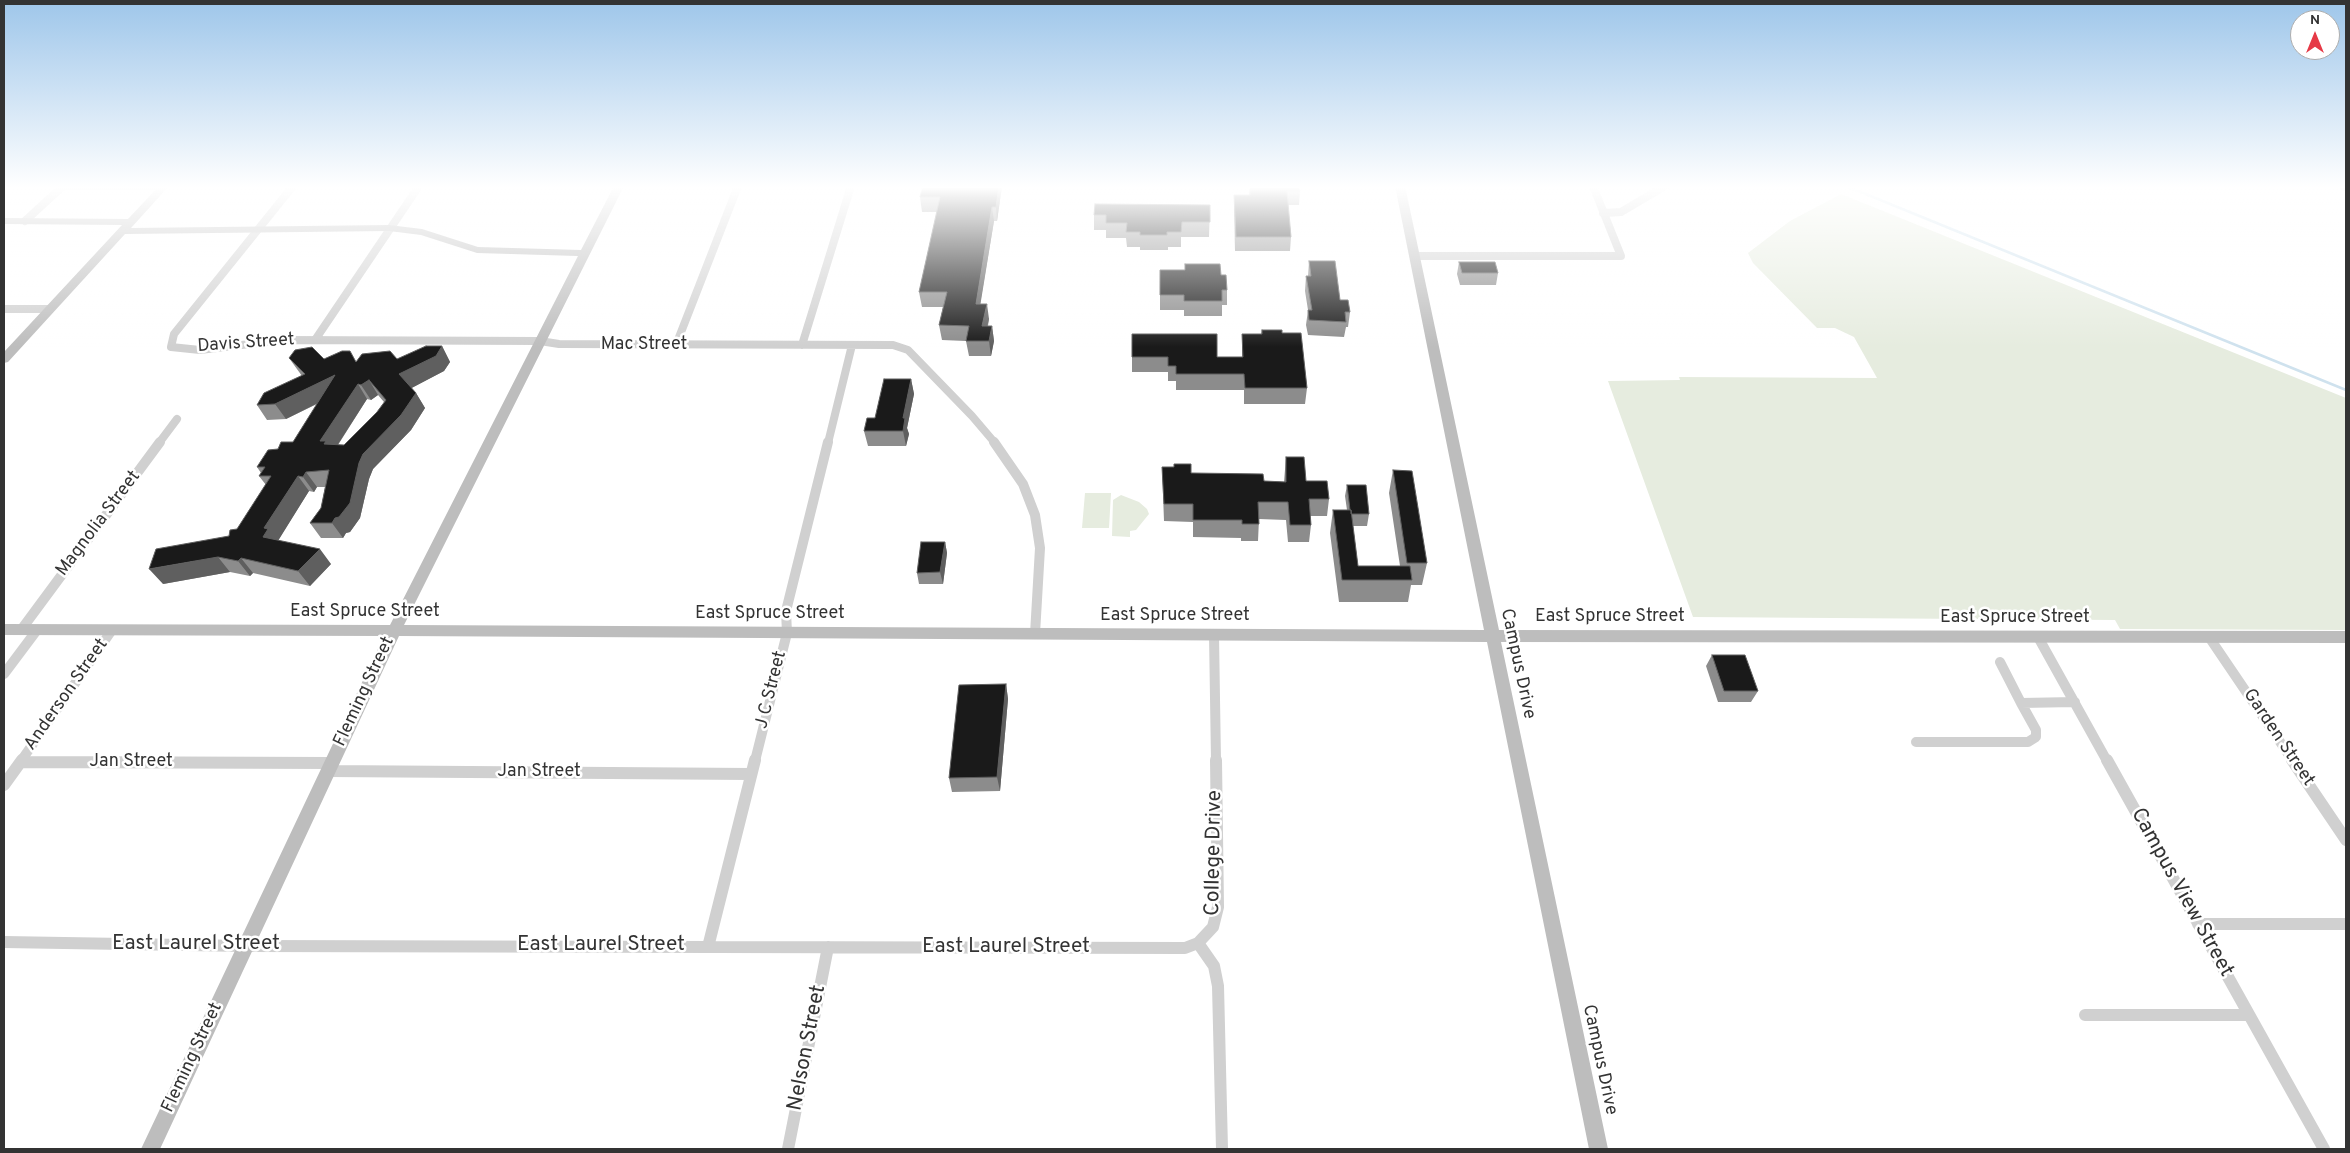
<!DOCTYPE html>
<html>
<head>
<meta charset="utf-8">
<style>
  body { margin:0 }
  #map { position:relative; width:2350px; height:1153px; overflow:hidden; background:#fff; font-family:Overpass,sans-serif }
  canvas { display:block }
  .frame { position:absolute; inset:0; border:5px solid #333; pointer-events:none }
  .north { position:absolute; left:2290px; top:10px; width:50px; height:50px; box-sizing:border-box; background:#fff; border:1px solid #adadad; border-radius:50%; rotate:0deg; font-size:14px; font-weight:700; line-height:20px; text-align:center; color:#333 }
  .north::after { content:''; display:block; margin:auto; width:18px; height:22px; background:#e63946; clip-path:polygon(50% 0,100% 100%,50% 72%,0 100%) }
</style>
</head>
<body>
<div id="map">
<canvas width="2350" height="1153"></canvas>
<div class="frame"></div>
<div class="north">N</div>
</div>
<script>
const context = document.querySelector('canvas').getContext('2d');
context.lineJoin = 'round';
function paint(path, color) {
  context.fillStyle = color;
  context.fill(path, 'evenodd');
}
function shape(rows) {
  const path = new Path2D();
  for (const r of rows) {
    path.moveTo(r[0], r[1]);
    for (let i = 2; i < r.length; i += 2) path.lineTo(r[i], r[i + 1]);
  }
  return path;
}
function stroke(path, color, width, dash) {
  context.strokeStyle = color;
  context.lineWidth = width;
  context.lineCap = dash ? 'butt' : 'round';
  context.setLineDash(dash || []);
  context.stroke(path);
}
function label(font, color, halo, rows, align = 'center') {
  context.font = font + ' Overpass,sans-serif';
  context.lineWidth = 5;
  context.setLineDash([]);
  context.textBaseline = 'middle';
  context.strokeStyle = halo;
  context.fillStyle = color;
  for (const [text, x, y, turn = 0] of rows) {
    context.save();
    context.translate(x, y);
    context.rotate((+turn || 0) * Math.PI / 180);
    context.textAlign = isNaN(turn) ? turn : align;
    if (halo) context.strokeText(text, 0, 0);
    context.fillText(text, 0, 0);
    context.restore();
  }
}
paint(shape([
  [1841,194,2346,398,2346,630,2120,629,2115,620,1693,617,1608,381,1680,380,1679,377,1877,378,1854,337,1835,328,1817,328,1753,263,1748,253,1790,221],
  [1085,493,1111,493,1109,528,1082,528],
  [1121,495,1139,502,1147,509,1149,514,1136,530,1130,531,1130,537,1112,536,1113,500]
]), '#e6ecdf');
stroke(shape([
  [1846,186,2346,390]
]), '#cfe2ee', 2.5);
stroke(shape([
  [63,186,163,186],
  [293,186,174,334,171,347,200,350,283,340,540,341,559,344,893,345,908,350,972,416,995,443],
  [1603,213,1621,212,1665,186],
  [25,221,63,186],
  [1414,256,1621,256,1593,186],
  [4,309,50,309],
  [315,340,419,186],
  [676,345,738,186],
  [802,345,851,186],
  [159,443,177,419],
  [828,443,852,345]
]), '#d0d0d0', 8);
stroke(shape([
  [994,442,1023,484,1035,515,1040,548,1035,634],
  [21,630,160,442],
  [1214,635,1216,761],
  [2038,637,2107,761],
  [2209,637,2293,761],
  [2000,662,2021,703,2075,702],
  [4,674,37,630],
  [1916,742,2028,742,2036,737,2036,730,2021,703],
  [21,761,112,630],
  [755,761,787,633,786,611,828,442]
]), '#d0d0d0', 10);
stroke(shape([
  [2107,760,2324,1149],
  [2292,760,2346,840],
  [21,762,332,763],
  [328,771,751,774],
  [4,785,22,760],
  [2198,924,2346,924],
  [4,942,245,946,1185,948,1198,943,1213,927,1218,907,1216,760],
  [1198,943,1214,966,1218,986,1222,1149],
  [708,947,755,760],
  [2085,1015,2249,1015],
  [788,1149,828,947]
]), '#d0d0d0', 12);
paint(shape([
  [159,186,169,186,131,228,389,225,422,229,478,247,581,250,614,186,624,186,404,625,1484,630,1395,186,1405,186,1499,630,2346,631,2346,643,1501,642,1608,1149,1589,1149,1487,642,399,636,160,1149,141,1149,384,636,4,635,4,624,390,625,578,256,477,253,421,235,389,231,125,234,8,362,4,363,4,352,122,225,4,224,4,218,128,219,159,186]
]), '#bdbdbd');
paint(shape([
  [2339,186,2346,186,2346,191,2341,190,2339,186]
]), '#9a9a9a');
paint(shape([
  [923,186,1002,186,997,221,994,221,980,304,989,319,988,326,992,326,994,341,991,356,969,356,966,341,942,340,939,325,943,307,922,307,919,292,937,212,922,212,920,197],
  [1250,186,1300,191,1299,205,1288,205,1291,237,1290,251,1235,251,1234,209,1234,195,1249,195],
  [1210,205,1209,237,1181,237,1181,247,1168,247,1168,250,1140,250,1140,247,1127,247,1126,238,1106,238,1106,230,1094,230,1094,215],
  [1309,261,1350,312,1348,327,1346,327,1344,337,1308,335,1306,325,1308,310,1305,291,1306,276,1308,276],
  [1459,262,1498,273,1496,285,1460,285,1457,274],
  [1221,275,1227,290,1227,305,1222,305,1222,316,1184,316,1184,310,1160,310,1160,295],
  [1262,330,1282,333,1307,388,1305,404,1244,404,1244,390,1176,390,1176,381,1168,381,1168,372,1132,372,1132,357,1242,357,1242,334,1261,334],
  [442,346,450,362,444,371,411,388,416,393,425,408,411,430,373,469,369,479,360,518,350,532,346,533,343,538,321,538,310,523,321,508,325,487,317,487,314,492,309,491,278,540,331,564,310,586,253,573,250,576,230,572,163,584,229,536,237,529,266,485,259,476,261,473,257,467,278,449,293,442,317,404,286,419,267,420,257,405,302,376,289,358,356,362,397,359],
  [378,395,384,402,377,412,344,445,338,445,367,399,371,400],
  [911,379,914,394,907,428,909,434,906,446,868,446,864,431,875,418],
  [1286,457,1306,481,1329,499,1327,516,1310,516,1311,525,1309,542,1288,542,1286,520,1259,519,1258,541,1241,541,1241,538,1193,537,1193,522,1164,521,1162,467,1191,473,1264,481,1284,482],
  [1393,470,1427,563,1422,585,1411,585,1408,602,1339,602,1330,533,1333,510,1347,510,1345,496,1347,485,1369,514,1367,526,1353,526,1358,566,1400,566,1389,493],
  [945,542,947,553,943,584,919,584,917,573],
  [1712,655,1758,691,1751,702,1718,702,1706,666],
  [1006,684,1008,699,1000,791,952,792,949,778]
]), '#8c8c8c');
paint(shape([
  [999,186,1002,186,997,221,996,207],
  [992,207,994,221,978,319,976,304],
  [987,304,989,319,984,340,982,326],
  [992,326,994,341,991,356,989,341],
  [442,346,450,362,444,371,408,390,399,374],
  [335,375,344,390,286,419,275,404],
  [911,379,914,394,907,428,909,434,906,446,903,431,903,418],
  [369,380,378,395,371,400,361,385],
  [358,384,367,399,333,452,320,441],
  [416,393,425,408,411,430,373,469,369,479,360,518,350,532,346,533,343,538,332,523,335,518,363,454],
  [306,472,317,487,314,492,303,477],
  [298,476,309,491,278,541,263,537,264,528],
  [945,542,947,553,943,584,940,572],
  [320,549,331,564,310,586,298,571],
  [218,557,230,572,163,584,149,569],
  [241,558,253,573,250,576,238,561],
  [1006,684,1008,699,1000,791,997,777]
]), '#5f5f5f');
const building = shape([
  [923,186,999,186,996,207,992,207,976,304,987,304,982,326,992,326,989,341,966,341,969,326,939,325,947,292,919,292,940,197,920,197,923,186],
  [1250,186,1298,186,1300,191,1287,191,1291,237,1236,237,1234,195,1250,195,1250,186],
  [1095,204,1210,205,1210,222,1182,222,1181,232,1167,232,1167,235,1140,235,1140,232,1126,232,1127,223,1106,223,1106,215,1094,215,1095,204],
  [1309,261,1335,261,1340,300,1348,300,1350,312,1345,312,1346,322,1309,320,1308,310,1312,310,1306,276,1311,276,1309,261],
  [1459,262,1495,262,1498,273,1462,273,1459,262],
  [1185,264,1220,264,1221,275,1226,275,1227,290,1222,290,1222,301,1184,301,1184,295,1160,295,1160,270,1185,270,1185,264],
  [1262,330,1282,330,1282,333,1301,333,1307,388,1245,388,1244,374,1176,374,1176,366,1168,366,1168,357,1132,357,1132,334,1217,334,1217,357,1243,357,1242,334,1262,334,1262,330],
  [426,346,442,346,436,356,399,374,416,393,401,415,363,454,359,463,350,503,339,517,335,518,332,523,310,523,321,508,329,470,306,472,303,477,298,476,264,528,268,529,263,537,320,549,298,571,241,558,238,561,218,557,149,569,156,549,229,536,230,530,237,529,271,476,259,476,265,467,257,467,268,450,278,449,281,442,293,442,335,375,275,404,257,405,264,393,305,374,289,358,295,350,312,347,324,359,342,351,350,351,356,362,362,354,390,351,397,359,426,346],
  [369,380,386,400,377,412,344,445,324,444,326,441,320,441,358,384,361,385,369,380],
  [884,379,911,379,903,418,905,418,903,431,864,431,867,418,875,418,884,379],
  [1286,457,1304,457,1306,481,1327,481,1329,499,1309,499,1311,525,1290,525,1288,502,1258,502,1259,524,1242,524,1242,520,1193,520,1193,504,1164,504,1162,467,1174,467,1174,464,1191,464,1191,473,1263,474,1264,481,1286,482,1286,457],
  [1393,470,1412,471,1427,563,1407,563,1393,470],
  [1347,485,1366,485,1369,514,1351,514,1351,510,1350,510,1347,485],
  [1333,510,1351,510,1358,566,1410,566,1412,580,1342,580,1333,510],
  [921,542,945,542,940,572,917,573,921,542],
  [1712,655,1745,655,1758,691,1724,691,1712,655],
  [1006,684,997,777,949,778,959,685,1006,684]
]);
paint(building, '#1a1a1a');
stroke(building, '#5f5f5f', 1);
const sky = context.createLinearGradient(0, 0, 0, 347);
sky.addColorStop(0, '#9ec6ea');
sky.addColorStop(0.54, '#fff');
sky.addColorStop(1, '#ffffff00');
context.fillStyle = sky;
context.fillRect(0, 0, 2350, 347);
label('18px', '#333', '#fff', [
  ["Davis Street",246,344,-4],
  ["Mac Street",644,345],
  ["Magnolia Street",99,524,-53],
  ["East Spruce Street",365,612],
  ["East Spruce Street",770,614],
  ["East Spruce Street",1175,616],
  ["East Spruce Street",1610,617],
  ["East Spruce Street",2015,618],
  ["Campus Drive",1517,664,78],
  ["J C Street",772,690,-76],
  ["Fleming Street",365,692,-65],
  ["Anderson Street",67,695,-55],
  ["Garden Street",2278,738,56],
  ["Jan Street",131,762],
  ["Jan Street",539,772],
  ["Fleming Street",193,1058,-65],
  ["Campus Drive",1599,1060,78]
]);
label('21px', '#333', '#fff', [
  ["College Drive",1215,853,-89],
  ["Campus View Street",2181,893,61],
  ["East Laurel Street",196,945],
  ["East Laurel Street",601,946],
  ["East Laurel Street",1006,948],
  ["Nelson Street",808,1048,-79]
]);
</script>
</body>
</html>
